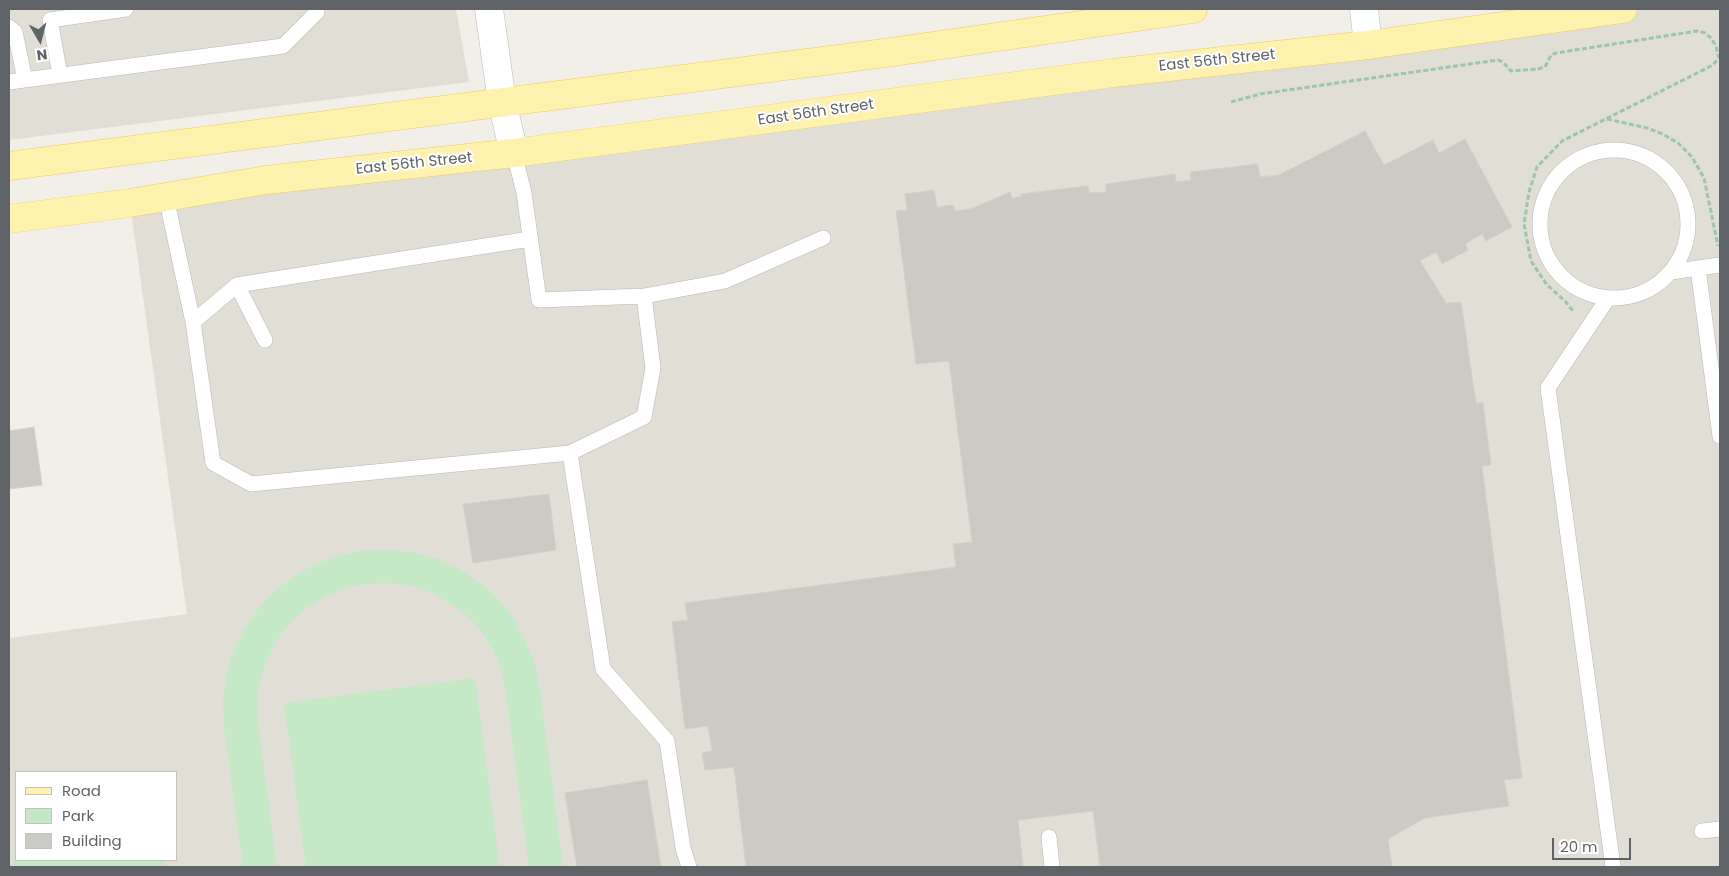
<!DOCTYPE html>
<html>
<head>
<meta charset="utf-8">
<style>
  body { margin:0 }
  #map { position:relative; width:1729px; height:876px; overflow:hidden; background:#f1efe8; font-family:Poppins,sans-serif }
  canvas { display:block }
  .frame { position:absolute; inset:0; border:10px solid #5f6368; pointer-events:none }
  .legend { position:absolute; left:15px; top:771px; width:162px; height:90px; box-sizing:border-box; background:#fff; border:1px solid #bfc1c3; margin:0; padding:6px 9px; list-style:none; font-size:15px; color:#5f6368 }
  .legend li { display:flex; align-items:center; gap:10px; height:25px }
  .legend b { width:25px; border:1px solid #bfc1c3 }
  .north { position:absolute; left:15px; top:15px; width:50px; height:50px; -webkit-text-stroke:4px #fff; paint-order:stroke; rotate:172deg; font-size:14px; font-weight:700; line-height:20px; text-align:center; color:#5f6368 }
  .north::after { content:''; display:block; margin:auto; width:18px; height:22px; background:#5f6368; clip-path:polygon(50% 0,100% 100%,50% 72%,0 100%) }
  .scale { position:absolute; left:1552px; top:838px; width:79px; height:22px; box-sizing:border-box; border:2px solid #5f6368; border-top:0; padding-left:6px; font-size:15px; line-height:18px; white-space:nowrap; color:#5f6368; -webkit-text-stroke:4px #fff; paint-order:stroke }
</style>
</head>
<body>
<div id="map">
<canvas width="1729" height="876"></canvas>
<div class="frame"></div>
<ul class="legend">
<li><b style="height:6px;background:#fff2af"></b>Road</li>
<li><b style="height:14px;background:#c5e8c5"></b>Park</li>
<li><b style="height:14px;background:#cccac5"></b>Building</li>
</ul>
<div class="north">N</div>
<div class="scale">20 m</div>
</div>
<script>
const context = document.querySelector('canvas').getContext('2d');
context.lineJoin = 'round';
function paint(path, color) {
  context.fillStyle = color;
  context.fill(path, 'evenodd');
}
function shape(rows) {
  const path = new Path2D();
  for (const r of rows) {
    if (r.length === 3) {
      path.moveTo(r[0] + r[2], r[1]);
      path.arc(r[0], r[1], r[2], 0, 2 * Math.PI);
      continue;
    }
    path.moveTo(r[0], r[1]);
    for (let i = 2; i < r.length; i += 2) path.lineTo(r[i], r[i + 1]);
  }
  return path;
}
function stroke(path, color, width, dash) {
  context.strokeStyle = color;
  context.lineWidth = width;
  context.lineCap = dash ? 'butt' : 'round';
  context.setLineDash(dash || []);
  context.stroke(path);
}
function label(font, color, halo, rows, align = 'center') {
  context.font = font + ' Poppins,sans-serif';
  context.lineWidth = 4;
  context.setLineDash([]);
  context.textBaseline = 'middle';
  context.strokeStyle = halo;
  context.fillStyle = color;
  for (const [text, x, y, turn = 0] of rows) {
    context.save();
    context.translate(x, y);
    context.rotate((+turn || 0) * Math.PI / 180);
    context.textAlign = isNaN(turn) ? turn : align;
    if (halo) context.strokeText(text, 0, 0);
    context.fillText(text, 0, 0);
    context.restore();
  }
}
paint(shape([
  [9,9,456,9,469,82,9,140],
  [1609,9,1720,9,1720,867,9,867,9,638,187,614,130,203],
  [16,772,176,772,176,860,16,860]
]), '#e1ded6');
paint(shape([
  [364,550,389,550,413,552,438,559,460,569,481,584,499,600,515,620,526,642,535,665,540,689,563,867,529,867,506,694,502,672,494,652,483,634,469,617,451,604,432,593,412,586,390,583,368,584,347,588,327,596,308,607,292,622,278,638,268,658,261,678,257,700,258,721,277,867,243,867,224,726,223,701,226,676,233,652,244,630,258,609,275,591,295,576,316,564,340,555],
  [475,678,500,867,306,867,284,703],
  [16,860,164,860,165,867,9,867]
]), '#c5e8c5');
const building = shape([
  [1365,131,1384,165,1433,140,1439,153,1465,139,1512,227,1486,241,1482,234,1465,244,1468,250,1442,264,1436,252,1420,261,1446,303,1461,302,1476,403,1483,403,1491,465,1482,466,1522,778,1504,780,1509,806,1425,818,1388,839,1392,867,1100,867,1093,811,1018,820,1023,867,746,867,734,767,705,770,702,753,712,751,708,726,685,729,672,622,688,620,685,603,956,567,953,544,972,542,949,361,916,364,896,211,907,210,905,194,934,190,937,207,954,205,954,211,971,209,1010,192,1012,198,1021,197,1021,194,1088,186,1089,193,1106,192,1106,184,1175,174,1176,182,1191,180,1190,172,1258,164,1260,177,1279,175,1365,131],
  [34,427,42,485,9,489,9,431,34,427],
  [549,494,556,550,473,563,463,504,549,494],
  [647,780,661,867,577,867,565,793,647,780]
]);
paint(building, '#cccac5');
stroke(building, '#d6d1c6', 1);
const service = shape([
  [9,27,15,32,25,80],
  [60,75,50,20,126,9],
  [9,82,283,46,317,12,316,9],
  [1614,224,74],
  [514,153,524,193,539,300,644,296,725,281,823,238],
  [166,197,193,322],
  [530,239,237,285,193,322,213,463,251,484,570,453],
  [1698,268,1720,265],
  [1671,272,1698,268,1720,436],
  [237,285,265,340],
  [644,296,653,368,644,417,570,453,603,669,667,741,683,848,689,867],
  [1608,298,1548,388,1613,867],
  [1702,831,1720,829],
  [1049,837,1052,867]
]);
const minor = shape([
  [1364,9,1368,45]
]);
const tertiary = shape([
  [489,9,502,102,514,153]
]);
const primary = shape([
  [9,166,885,53,1193,9],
  [9,219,130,203,266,180,514,153,1113,73,1368,45,1623,9]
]);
stroke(service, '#b5b8bc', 16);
stroke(minor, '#b5b8bc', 29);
stroke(tertiary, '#b5b8bc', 29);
stroke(primary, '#f2c960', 29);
stroke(shape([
  [1231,102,1260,94,1498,60,1503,62,1511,71,1538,69,1545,67,1551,55,1556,53,1697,31,1705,33,1711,38,1716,46,1719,58,1713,65,1562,141,1537,167,1529,192,1524,224,1531,261,1547,285,1565,301,1573,311,1573,313],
  [1607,119,1647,128,1663,134,1678,143,1692,157,1704,178,1718,246]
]), '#9cc7a9', 3, [5, 2.5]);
stroke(service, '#fff', 15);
stroke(minor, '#fff', 28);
stroke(tertiary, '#fff', 28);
stroke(primary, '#fff2af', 28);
label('15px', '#5f6368', '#fff', [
  ["East 56th Street",1217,61,-6],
  ["East 56th Street",816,113,-8],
  ["East 56th Street",414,164,-6]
]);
</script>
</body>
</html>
